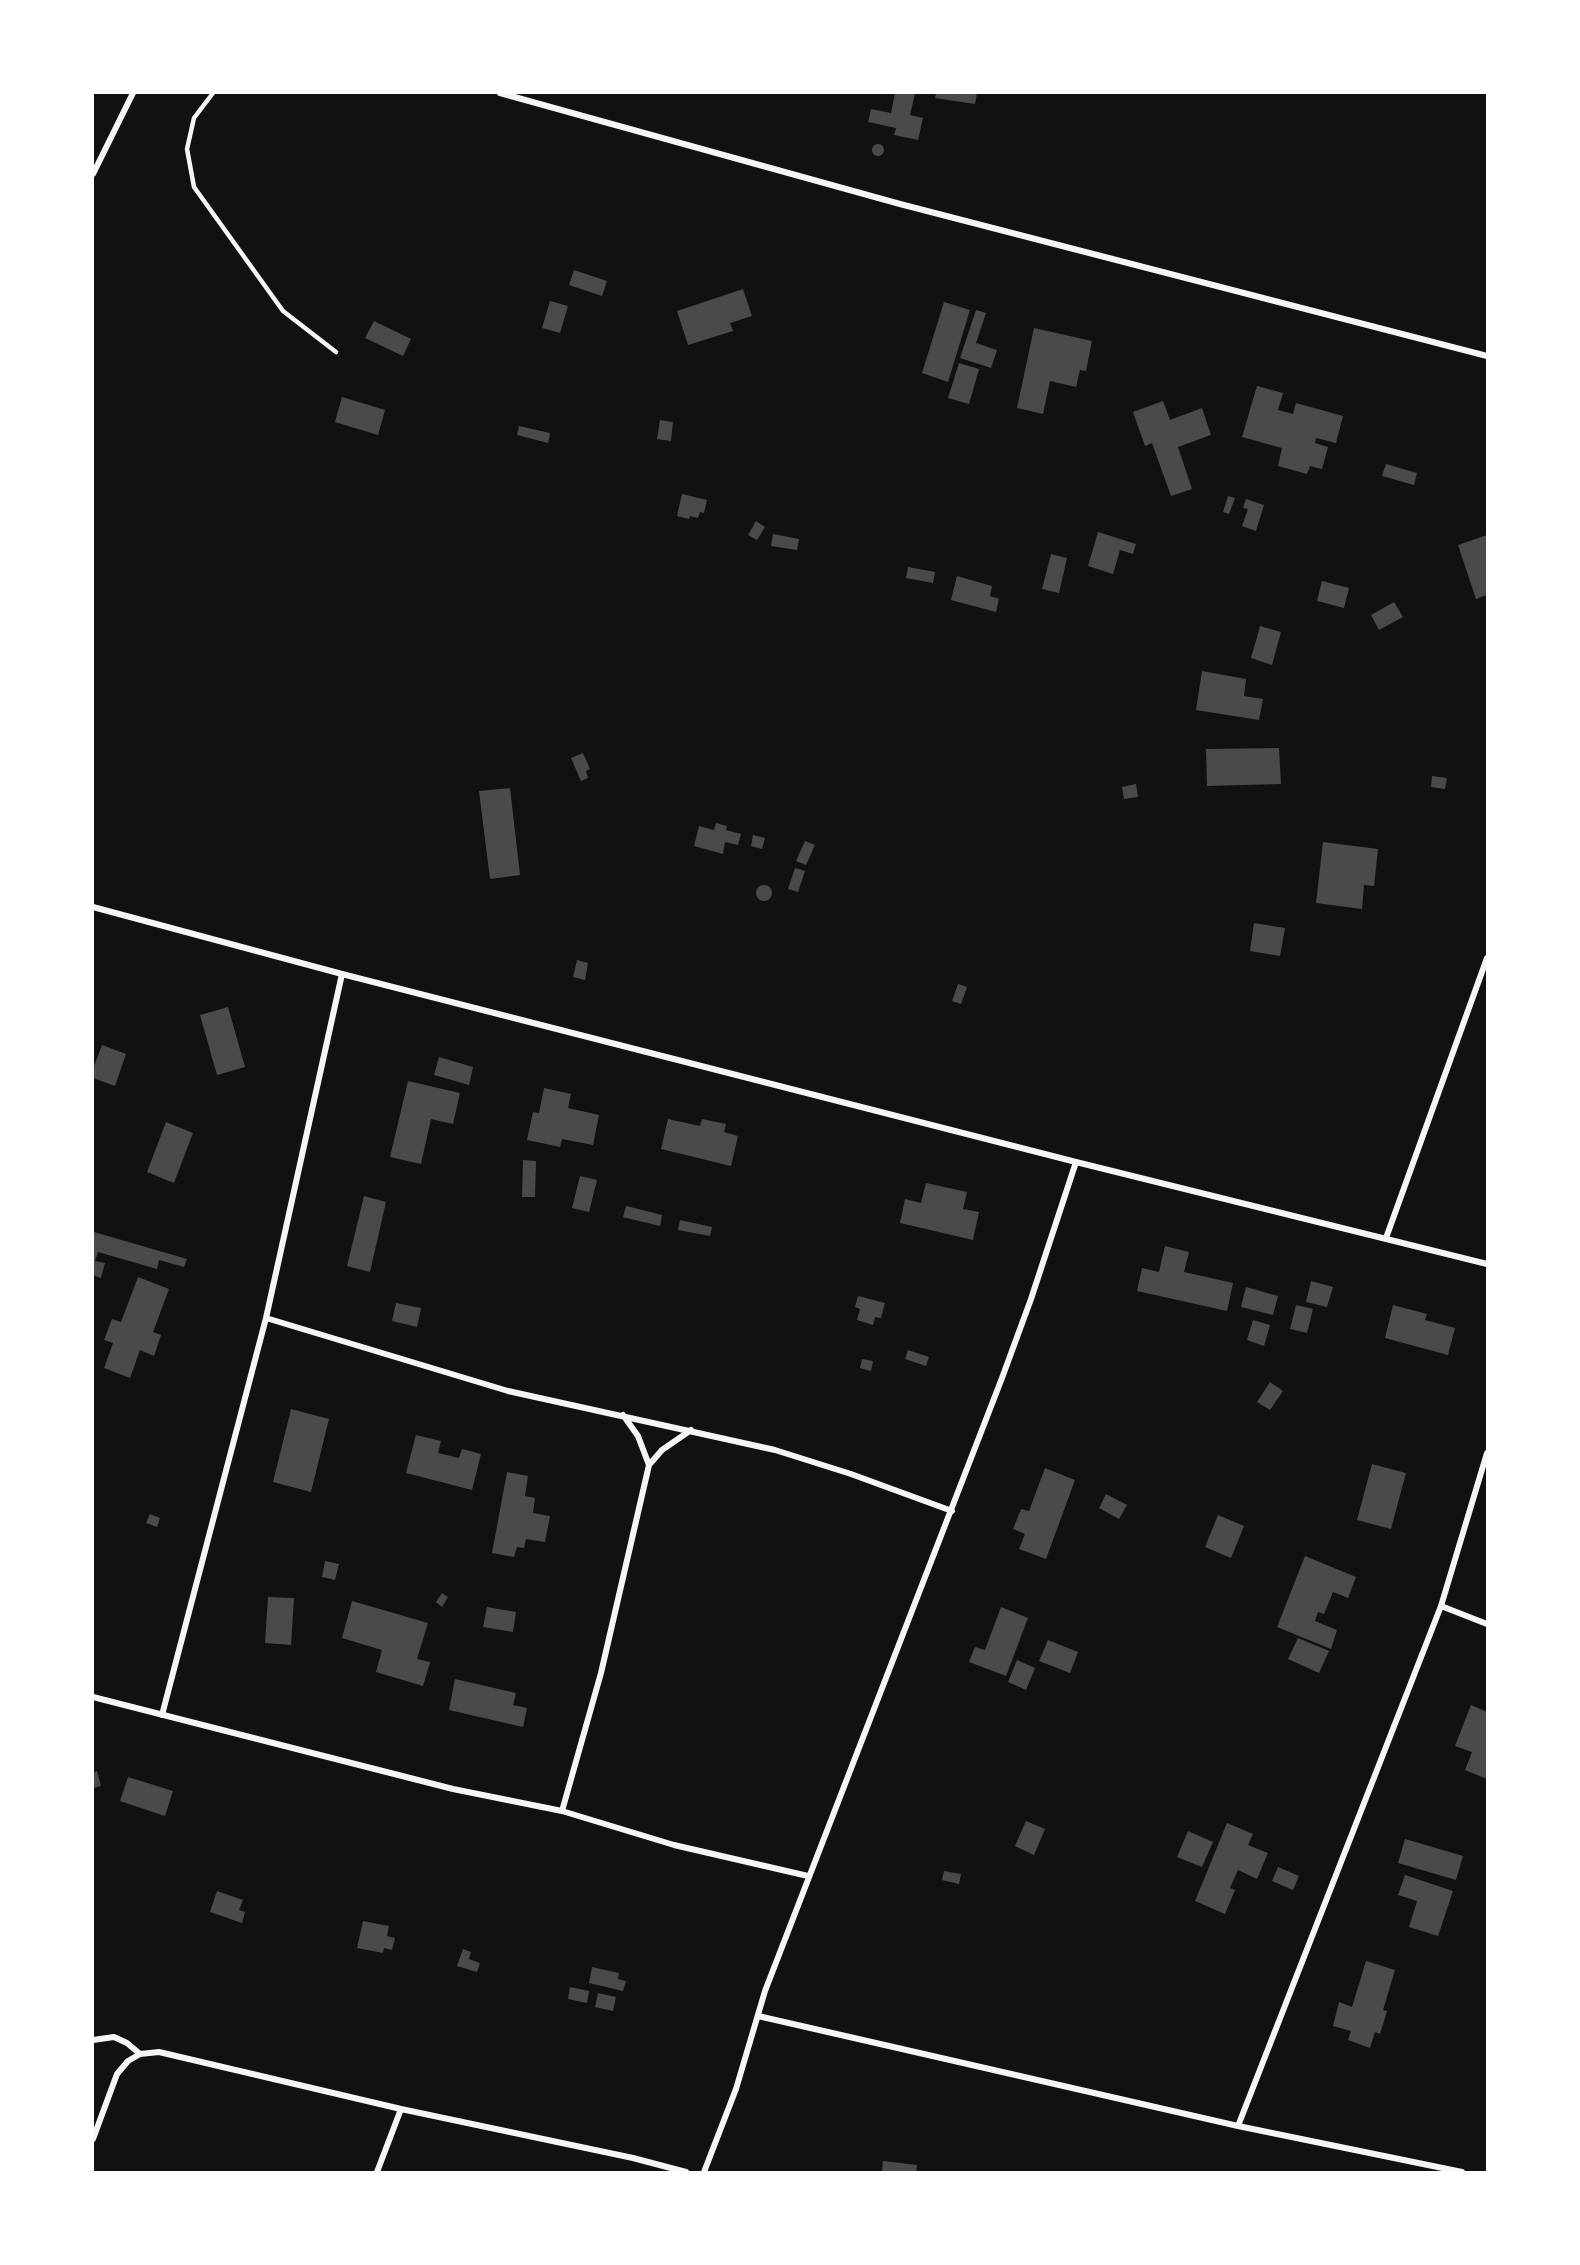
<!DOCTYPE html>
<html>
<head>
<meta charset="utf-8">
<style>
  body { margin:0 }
  #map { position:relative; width:1580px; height:2265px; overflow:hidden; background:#111; font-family:"Archivo Narrow",sans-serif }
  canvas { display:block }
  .frame { position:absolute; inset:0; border:94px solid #fff; pointer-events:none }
</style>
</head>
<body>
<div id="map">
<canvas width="1580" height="2265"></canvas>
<div class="frame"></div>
</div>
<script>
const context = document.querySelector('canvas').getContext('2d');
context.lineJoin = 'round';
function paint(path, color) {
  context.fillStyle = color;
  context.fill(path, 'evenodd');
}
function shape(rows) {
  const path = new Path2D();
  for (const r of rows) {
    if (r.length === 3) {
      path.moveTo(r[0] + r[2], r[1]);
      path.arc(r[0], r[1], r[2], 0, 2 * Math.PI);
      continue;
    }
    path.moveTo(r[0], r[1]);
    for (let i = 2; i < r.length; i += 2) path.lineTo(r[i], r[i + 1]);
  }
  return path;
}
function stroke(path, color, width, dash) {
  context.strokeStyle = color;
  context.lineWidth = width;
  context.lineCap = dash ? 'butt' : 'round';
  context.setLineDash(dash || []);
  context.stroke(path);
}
paint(shape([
  [895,93,915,93,910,115,923,118,918,140,894,135,896,128,868,122,871,109,891,113],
  [936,93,977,93,975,104,935,98],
  [878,150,6],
  [574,270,607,281,602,296,569,285],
  [743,289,752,316,730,323,733,331,688,345,677,311],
  [550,301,568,306,560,333,542,328],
  [944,302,970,310,948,382,922,373],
  [976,310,986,313,976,343,997,350,991,368,960,358],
  [374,321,411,339,403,356,365,338],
  [1034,328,1092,341,1086,371,1080,370,1076,387,1050,381,1043,414,1017,408],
  [959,363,979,369,969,404,948,398],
  [1257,386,1283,393,1278,410,1293,414,1296,403,1343,416,1336,443,1316,438,1315,443,1328,447,1322,469,1310,466,1307,474,1278,466,1282,448,1242,437],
  [342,397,385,410,378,435,335,422],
  [1163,401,1170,420,1202,408,1211,435,1178,447,1192,489,1171,496,1152,443,1145,446,1133,412],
  [660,420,673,422,671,441,657,439],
  [519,426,550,433,548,443,517,435],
  [1386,464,1417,473,1414,485,1382,476],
  [682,494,707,500,704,513,700,512,698,518,690,516,689,519,677,516],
  [1228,496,1235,498,1229,514,1223,512],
  [1246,499,1264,505,1256,531,1242,526,1248,509,1243,508],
  [756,521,765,527,757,540,748,535],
  [1098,532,1136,544,1133,554,1120,550,1113,574,1088,566],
  [773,534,799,539,797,550,771,546],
  [1487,535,1487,595,1476,599,1458,545],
  [1051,554,1067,558,1059,593,1042,589],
  [908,567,935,572,933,583,906,578],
  [957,576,992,586,990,596,999,599,996,612,951,600],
  [1322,581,1349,588,1344,608,1317,601],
  [1394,602,1403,617,1379,630,1371,615],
  [1260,626,1281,632,1272,665,1251,658],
  [1202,671,1246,679,1244,696,1263,699,1259,720,1196,710],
  [1279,748,1281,784,1207,786,1206,749],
  [583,753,590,769,586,771,588,778,581,781,571,758],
  [1432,776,1447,778,1445,789,1431,787],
  [1136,784,1138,797,1124,799,1122,787],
  [510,788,520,875,490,879,479,791],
  [716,823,727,826,726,830,741,834,738,845,725,842,723,854,694,846,699,826,714,830],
  [753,835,765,838,762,849,751,846],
  [805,841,815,845,806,865,796,861],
  [1323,842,1378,849,1374,886,1364,885,1362,909,1316,903],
  [795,868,805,871,798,892,788,889],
  [764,893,8],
  [1254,923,1285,928,1280,956,1250,951],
  [577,960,588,963,585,980,573,977],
  [958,984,967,987,961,1004,952,1001],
  [228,1007,245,1067,217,1075,200,1015],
  [102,1045,126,1054,115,1086,93,1078,93,1069],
  [439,1057,473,1067,469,1085,434,1075],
  [408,1081,460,1093,453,1124,431,1119,421,1164,390,1157],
  [544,1088,571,1094,568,1108,599,1115,593,1145,562,1139,560,1147,527,1140,533,1112,539,1113],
  [668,1119,700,1126,702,1119,726,1124,724,1132,738,1136,731,1166,661,1149],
  [166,1122,193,1133,174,1183,147,1172],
  [523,1160,536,1161,535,1197,522,1197],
  [580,1176,597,1180,589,1212,572,1208],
  [926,1183,967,1192,963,1209,979,1212,973,1240,900,1223,905,1199,921,1203],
  [364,1196,386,1202,370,1272,347,1266],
  [626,1206,662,1215,660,1226,623,1217],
  [680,1220,712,1227,710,1236,678,1230],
  [94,1232,187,1259,184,1267,159,1260,157,1269,98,1252,95,1261,105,1263,101,1278,93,1275],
  [1165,1246,1189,1252,1184,1272,1233,1283,1227,1311,1137,1291,1142,1268,1159,1272],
  [138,1277,169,1289,153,1332,161,1335,154,1356,140,1350,130,1378,104,1368,113,1343,104,1340,112,1319,121,1322],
  [1311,1281,1333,1287,1327,1307,1306,1302],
  [1246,1287,1278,1296,1273,1315,1241,1307],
  [858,1296,885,1303,881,1318,875,1317,873,1325,857,1320,860,1309,855,1307],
  [396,1303,421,1308,417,1327,392,1321],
  [1296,1305,1313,1309,1307,1333,1290,1329],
  [1393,1305,1427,1314,1425,1320,1455,1328,1448,1355,1385,1338],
  [1253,1320,1270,1325,1264,1346,1247,1340],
  [908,1350,929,1357,926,1366,905,1359],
  [862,1359,873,1361,871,1371,860,1368],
  [1270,1382,1283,1391,1270,1410,1257,1402],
  [291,1409,329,1419,311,1492,273,1482],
  [416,1435,441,1441,438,1453,459,1458,462,1449,481,1454,472,1490,406,1473],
  [1372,1464,1406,1473,1391,1529,1357,1520],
  [1045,1468,1075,1480,1046,1559,1019,1549,1025,1534,1013,1529,1021,1509,1029,1511],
  [507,1472,528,1476,525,1496,535,1498,533,1513,550,1516,545,1542,526,1539,524,1548,517,1547,514,1557,492,1553],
  [1106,1494,1127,1505,1119,1519,1099,1508],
  [150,1514,160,1518,157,1527,146,1523],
  [1218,1515,1244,1526,1231,1558,1205,1547],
  [1305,1556,1356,1577,1348,1598,1333,1592,1324,1614,1318,1612,1315,1621,1337,1630,1331,1649,1277,1627],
  [325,1561,339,1564,335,1580,322,1577],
  [442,1593,448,1597,442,1607,436,1602],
  [268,1597,294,1598,291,1645,265,1643],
  [352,1601,428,1623,417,1659,430,1662,423,1686,376,1672,382,1650,342,1638],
  [487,1607,516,1612,513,1632,483,1627],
  [1001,1607,1028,1618,1006,1676,969,1662,975,1647,985,1650],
  [1298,1638,1329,1651,1319,1673,1288,1659],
  [1048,1640,1078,1652,1070,1673,1039,1661],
  [1017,1660,1035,1668,1026,1690,1008,1682],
  [455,1679,516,1693,513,1705,527,1708,523,1727,449,1710],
  [1471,1705,1487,1712,1487,1779,1465,1770,1472,1752,1455,1746],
  [97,1771,101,1786,93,1788,93,1773],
  [128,1777,173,1791,165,1816,120,1801],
  [1026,1821,1045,1829,1034,1855,1015,1846],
  [1227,1823,1253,1834,1248,1845,1268,1853,1257,1879,1238,1870,1230,1888,1235,1890,1225,1914,1195,1901],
  [1188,1831,1213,1842,1202,1867,1177,1857],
  [1405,1839,1463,1856,1456,1880,1398,1863],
  [1278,1867,1299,1876,1293,1890,1272,1881],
  [944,1871,961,1874,959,1884,942,1880],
  [1405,1875,1453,1891,1438,1936,1409,1927,1417,1901,1398,1895],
  [217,1891,243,1900,239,1910,245,1912,242,1923,210,1912],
  [363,1921,389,1926,387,1936,395,1938,392,1950,384,1948,383,1953,357,1948],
  [463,1949,471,1952,469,1959,480,1963,477,1972,457,1966],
  [1366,1961,1395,1970,1383,2010,1387,2011,1380,2034,1375,2032,1370,2048,1348,2040,1351,2031,1333,2026,1339,2002,1352,2007],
  [592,1967,619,1973,618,1979,626,1981,623,1991,589,1983],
  [570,1987,589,1991,587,2003,568,1999],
  [598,1993,616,1997,613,2011,595,2007],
  [883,2161,917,2165,916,2172,882,2172]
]), '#4a4a4a');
stroke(shape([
  [213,93,194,118,187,149,194,187,283,311,336,352]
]), '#f5f5f5', 4.5);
stroke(shape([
  [500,93,900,204,1487,356],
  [93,174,133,93],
  [93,907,342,974,1076,1162,1487,1264],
  [1386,1238,1487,958],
  [266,1318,508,1391,775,1450,851,1474,952,1511],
  [649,1465,662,1450,691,1430],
  [1441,1606,1487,1624],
  [93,1697,453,1789,562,1811,674,1845,808,1876],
  [162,1715,266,1318,342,974],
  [562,1811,601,1673,649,1465,638,1436,623,1415],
  [758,2016,1238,2126,1462,2172],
  [93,2040,114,2037,127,2043,140,2054],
  [1238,2126,1441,1606,1487,1453],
  [93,2139,117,2074,128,2061,140,2054,159,2052,401,2109,633,2158,686,2172],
  [377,2172,401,2109],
  [704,2172,736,2089,765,1991,1002,1378,1031,1299,1076,1162]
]), '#f5f5f5', 6);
</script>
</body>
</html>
